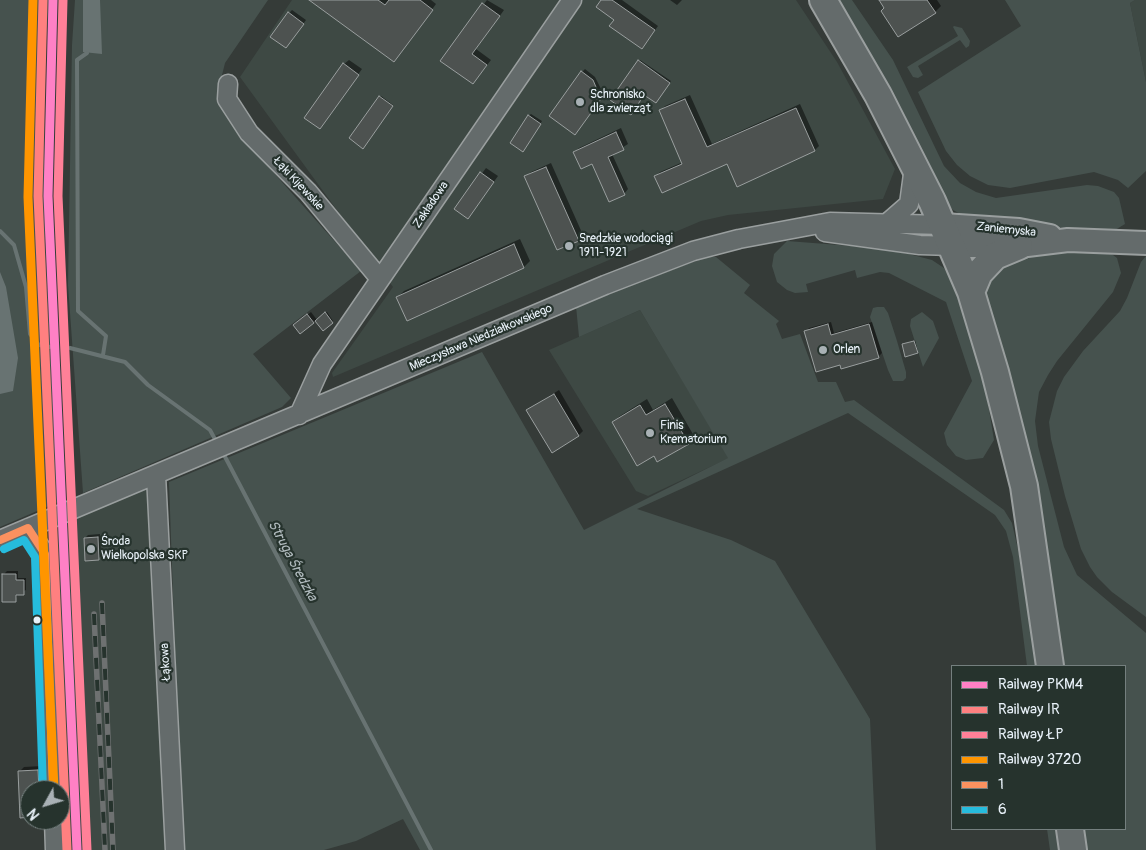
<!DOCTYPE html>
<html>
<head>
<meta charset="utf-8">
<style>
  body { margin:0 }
  #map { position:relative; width:1146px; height:850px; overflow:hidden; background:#353b38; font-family:Pangolin,sans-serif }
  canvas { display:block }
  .legend { position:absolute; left:951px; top:665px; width:175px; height:165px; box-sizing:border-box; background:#26332d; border:1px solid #747f7e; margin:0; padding:6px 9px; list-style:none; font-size:15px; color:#e8f1f8 }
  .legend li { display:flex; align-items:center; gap:10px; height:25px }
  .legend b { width:25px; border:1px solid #747f7e }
  .north { position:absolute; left:20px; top:780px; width:50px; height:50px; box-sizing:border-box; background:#26332d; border:1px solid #747f7e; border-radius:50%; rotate:231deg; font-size:14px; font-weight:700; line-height:20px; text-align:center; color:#e8f1f8 }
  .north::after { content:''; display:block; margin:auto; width:18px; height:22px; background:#a9b1b5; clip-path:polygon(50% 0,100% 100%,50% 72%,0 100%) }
</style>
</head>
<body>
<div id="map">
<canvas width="1146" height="850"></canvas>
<ul class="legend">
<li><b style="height:6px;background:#ff80c5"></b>Railway PKM4</li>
<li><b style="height:6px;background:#ff8080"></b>Railway IR</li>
<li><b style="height:6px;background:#ff8098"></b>Railway ŁP</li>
<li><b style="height:6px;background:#ff9500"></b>Railway 3720</li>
<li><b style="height:6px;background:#fa915f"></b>1</li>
<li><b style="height:6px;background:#26bcdd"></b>6</li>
</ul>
<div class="north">N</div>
</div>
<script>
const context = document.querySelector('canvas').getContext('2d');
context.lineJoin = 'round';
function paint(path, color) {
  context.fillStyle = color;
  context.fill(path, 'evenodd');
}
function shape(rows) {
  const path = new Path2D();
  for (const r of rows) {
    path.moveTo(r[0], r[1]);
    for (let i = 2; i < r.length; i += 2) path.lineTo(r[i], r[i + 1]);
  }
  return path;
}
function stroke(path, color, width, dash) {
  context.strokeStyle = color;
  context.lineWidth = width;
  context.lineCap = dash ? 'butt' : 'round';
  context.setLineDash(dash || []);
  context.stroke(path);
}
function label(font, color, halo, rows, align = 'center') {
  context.font = font + ' Pangolin,sans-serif';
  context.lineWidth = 4.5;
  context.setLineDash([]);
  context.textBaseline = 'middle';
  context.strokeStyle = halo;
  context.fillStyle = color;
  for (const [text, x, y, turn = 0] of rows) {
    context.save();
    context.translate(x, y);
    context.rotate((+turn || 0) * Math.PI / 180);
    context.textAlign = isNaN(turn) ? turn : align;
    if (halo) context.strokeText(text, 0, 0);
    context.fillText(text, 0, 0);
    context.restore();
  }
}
paint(shape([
  [292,0,796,0,837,62,895,169,883,199,728,215,701,221,333,377,332,373,393,287,240,77],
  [1135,0,1146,0,1146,82,1130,3],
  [640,310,729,458,648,496,636,491,549,350],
  [149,485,166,850,62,850,52,526]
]), '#3e4944');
paint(shape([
  [0,0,49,0,44,67,45,244,58,502,0,527],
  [75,0,268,0,225,63,217,95,242,137,361,271,253,354,291,398,282,407,83,493,68,285,72,45],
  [834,0,852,0,893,60,944,166,960,183,976,192,996,198,1087,185,1098,186,1114,192,1119,198,1125,224,1110,233,966,217,953,210,946,204],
  [1005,0,1135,0,1130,3,1146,82,1146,171,1128,188,1118,180,1094,172,1010,188,988,185,970,176,957,165,946,151,918,92,1021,26],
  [954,26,962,28,970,41,969,46,966,48,960,40,918,66,923,75,918,78,913,77,907,67,958,36,953,27],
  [787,241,865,247,909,254,932,260,944,268,951,278,959,300,975,347,987,397,994,440,983,458,966,460,956,456,947,445,944,433,972,381,946,302,889,273,880,272,857,278,855,270,806,284,808,292,795,293,787,290,777,282,772,266,774,254],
  [1109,252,1117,258,1121,273,1113,292,1057,361,1048,375,1039,392,1035,421,1038,446,1064,547,1077,575,1146,633,1146,850,1083,850,1081,829,1125,829,1125,666,1062,666,1054,595,1036,488,1011,379,984,286,986,278,1021,254],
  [1146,256,1146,617,1112,592,1097,577,1090,567,1081,549,1065,496,1051,439,1049,422,1057,391,1064,377,1083,351,1120,311,1127,298,1141,262],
  [706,257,716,257,750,285,744,293,779,321,776,324,782,339,800,334,818,382,836,382,845,402,854,400,1004,510,1012,523,1019,554,1036,666,1027,666,1013,557,1006,531,995,515,848,413,637,509,731,540,775,561,870,719,876,850,420,850,403,819,356,841,324,850,182,850,169,482,482,352,584,530,728,458,640,310,579,337,576,306],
  [877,307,884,307,888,313,897,341,906,372,906,378,903,381,893,381,888,370,870,317,873,308],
  [922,312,933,321,939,338,923,367,910,326,911,319],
  [1047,829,1057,829,1060,850,1050,850]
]), '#46524e');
paint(shape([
  [83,0,100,0,102,54,83,52],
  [0,272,6,287,18,358,13,391,0,394]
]), '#687372');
paint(shape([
  [311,0,431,0,436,4,399,55],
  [487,0,504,10,476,49,491,60,477,78,442,60],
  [603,0,622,0,658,26,646,43,615,19],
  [670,0,682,0,677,5],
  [881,0,937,0,941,6,935,12,885,8],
  [292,10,306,20,289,44,289,13],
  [349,60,362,69,320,128,344,64],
  [640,60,671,81,657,100,639,61],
  [585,69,595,77,604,95,578,130,582,72],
  [690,95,712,144,800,104,819,146,815,150,727,163,656,176,660,172,683,162,660,111,665,106],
  [381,96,393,105,363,147,351,138],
  [531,114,542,121,525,148,528,116],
  [621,128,628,144,612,154,628,189,624,194,593,163,575,152,579,148],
  [551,163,583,235,578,240,526,176,531,172],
  [486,168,498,176,472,212,456,208],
  [520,239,530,261,524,267,398,297,404,291],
  [311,312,317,320,327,312,333,321,323,329,316,320,301,332,298,322],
  [831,322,834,333,872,322,882,353,879,356,806,332,809,328],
  [915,340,918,352,904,344],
  [559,390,583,431,579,435,528,410],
  [672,398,694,436,688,443,654,454,613,422,620,416,647,399,653,410],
  [100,534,101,556,98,559,85,538,88,535],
  [7,571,18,571,18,578,26,578,26,590,18,594,15,601,4,574],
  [42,766,43,790,30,790,30,816,19,772,24,767]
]), '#0007');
stroke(shape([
  [87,53,77,60,78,311,106,336,103,355],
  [0,231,14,245,26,287,30,334,39,345,50,347],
  [70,348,125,362,148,385,210,430,217,443],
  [222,451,431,850]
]), '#687372', 4);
const building = shape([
  [309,0,378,0,385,5,389,0,420,0,433,10,394,62,309,0],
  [601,0,612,0,655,30,642,49,609,26,614,20,596,7,601,0],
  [879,0,927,0,936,13,898,37,881,11,884,8,879,0],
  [482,3,500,16,472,54,487,65,473,84,440,61,482,3],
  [288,12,304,24,286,48,270,37,288,12],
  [638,60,670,83,656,103,644,95,631,115,610,100,638,60],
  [343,63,359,75,320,129,304,118,343,63],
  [581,71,593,80,601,99,575,135,549,116,581,71],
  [379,96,393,106,363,149,349,138,379,96],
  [685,99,707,147,796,108,815,151,737,187,727,164,662,193,654,176,682,164,659,110,685,99],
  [528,115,541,124,523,152,510,143,528,115],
  [616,132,624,150,608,157,625,195,609,202,592,164,581,169,573,152,616,132],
  [546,167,579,241,557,250,524,176,546,167],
  [480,172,494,182,468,219,454,209,480,172],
  [514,244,524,268,407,321,396,297,514,244],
  [325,312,333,323,323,331,315,321,325,312],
  [307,314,314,323,300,334,293,325,307,314],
  [828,324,831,335,869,324,879,358,841,369,840,365,816,372,804,331,828,324],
  [914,341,918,353,905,357,902,344,914,341],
  [554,394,579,436,552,453,526,410,554,394],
  [665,404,689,444,657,462,654,456,637,466,612,422,640,405,646,415,665,404],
  [98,537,99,560,85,561,84,538,98,537],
  [2,574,16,574,16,580,24,580,24,595,16,595,16,602,2,602,2,574],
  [38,770,39,790,30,790,30,817,20,818,18,771,38,770]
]);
paint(building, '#4d5250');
stroke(building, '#9a9f9f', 1);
const minor = shape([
  [228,84,227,99,249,133,308,192,380,279],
  [886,224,909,204,914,167],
  [825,232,920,245,953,246],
  [299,415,322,364,572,0],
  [156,475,175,850],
  [28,528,45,554,53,790],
  [0,540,605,285,693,251,739,239,830,222,943,225],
  [54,820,55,850]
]);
const major = shape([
  [943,225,1019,230,1050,236],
  [953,246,1019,246,1068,240,1146,243]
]);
const highway = shape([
  [823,0,878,95,932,201,971,292,995,372,1024,486,1050,666],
  [971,292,979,273,995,256,1019,246],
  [1070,829,1073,850]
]);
stroke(minor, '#9a9f9f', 21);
stroke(major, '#9a9f9f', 26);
stroke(highway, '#9a9f9f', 30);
stroke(minor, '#646b6b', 18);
stroke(major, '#646b6b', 22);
stroke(highway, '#646b6b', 26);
const rail = shape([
  [102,603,113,850],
  [94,614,105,850]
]);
stroke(rail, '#6e7171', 5.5);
stroke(rail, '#26332d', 4, [11]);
stroke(shape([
  [0,540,28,528,45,554,53,790]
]), '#fa915f', 8);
stroke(shape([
  [4,549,24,540,35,557,43,790]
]), '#26bcdd', 8);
stroke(shape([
  [53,0,48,196,77,850]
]), '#ff80c5', 9);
stroke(shape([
  [43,0,38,196,67,850]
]), '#ff8080', 9);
stroke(shape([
  [63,0,58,196,87,850]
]), '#ff8098', 9);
stroke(shape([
  [33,0,28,197,54,790]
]), '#ff9500', 9);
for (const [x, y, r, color] of [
  [580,102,5,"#a9b1b5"],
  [569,246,5,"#a9b1b5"],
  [823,350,5,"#a9b1b5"],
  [650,433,5,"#a9b1b5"],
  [91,549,5,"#a9b1b5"],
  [37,620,4.5,"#e8f1f8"]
]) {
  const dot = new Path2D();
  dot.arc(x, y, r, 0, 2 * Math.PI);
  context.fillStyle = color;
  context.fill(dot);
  stroke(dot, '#26332d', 2);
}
label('12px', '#e8f1f8', '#26332d', [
  ["Schronisko",590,95],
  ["dla zwierząt",590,109],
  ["Sredzkie wodociągi",579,239],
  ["1911-1921",579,253],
  ["Orlen",833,350],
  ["Finis",660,426],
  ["Krematorium",660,440],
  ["Środa",101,542],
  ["Wielkopolska SKP",101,556]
], 'left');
label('12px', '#e8f1f8', '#26332d', [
  ["Łąki Kijewskie",298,184,47],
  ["Zakładowa",431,205,-56],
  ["Zaniemyska",1006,230,6],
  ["Mieczysława Niedziałkowskiego",481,338,-23],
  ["Łąkowa",166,662,-93]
]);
label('italic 14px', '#b1bbbe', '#26332d', [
  ["Struga Średzka",292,561,62]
]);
</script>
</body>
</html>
